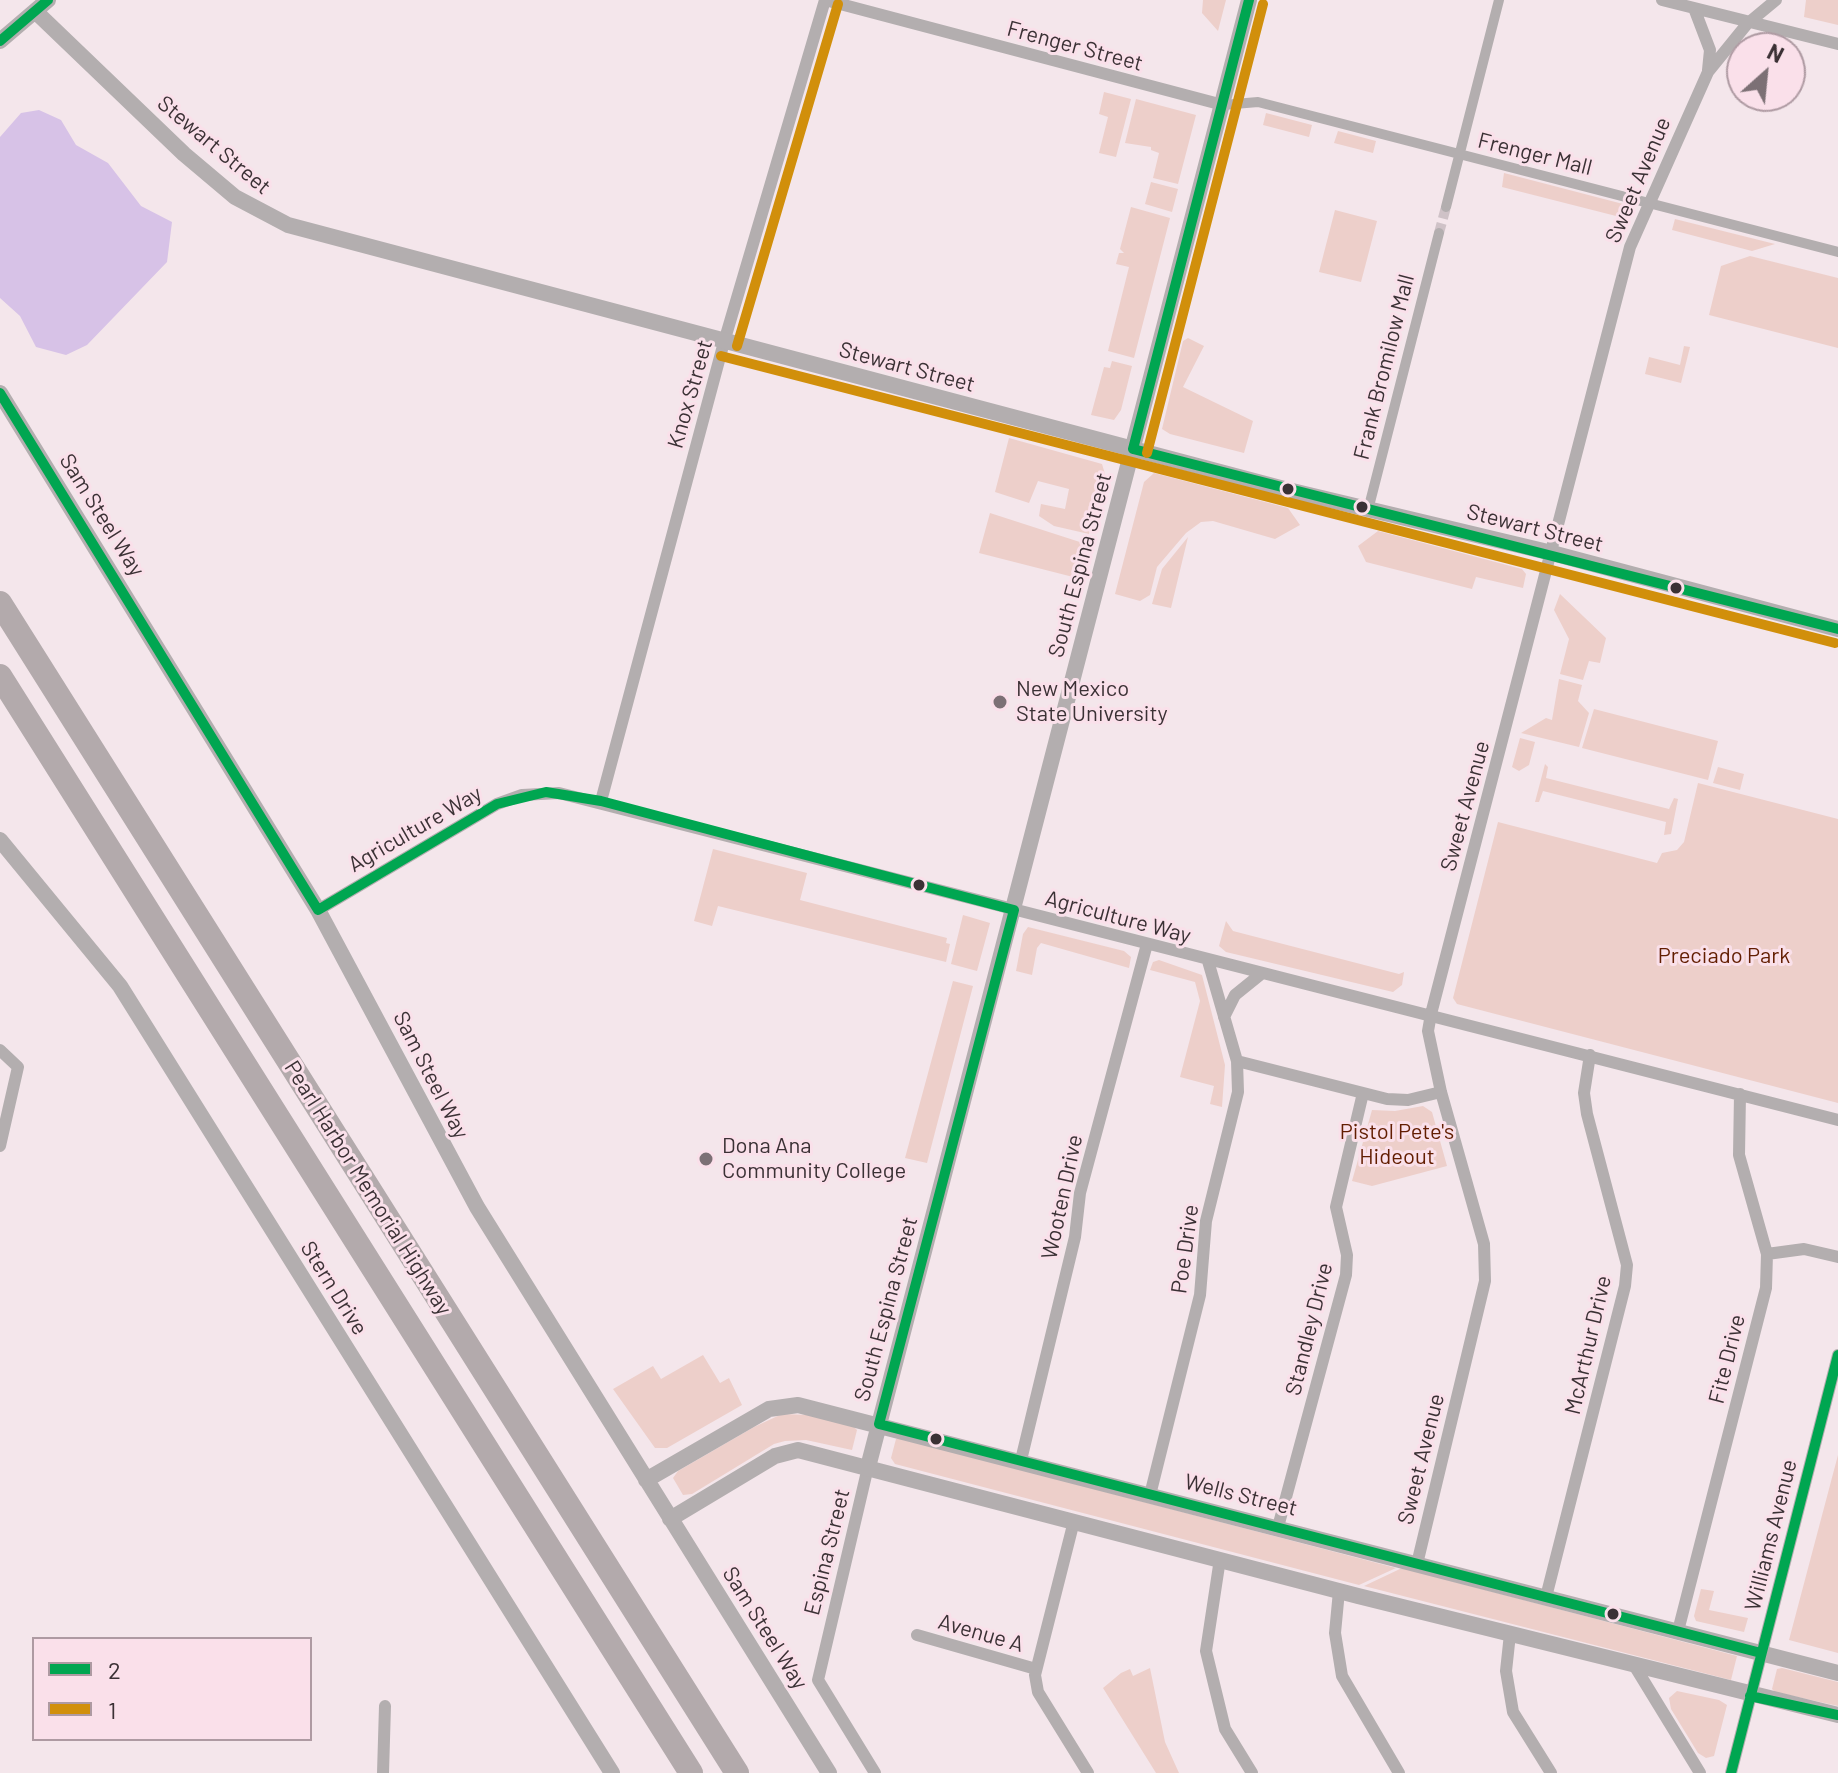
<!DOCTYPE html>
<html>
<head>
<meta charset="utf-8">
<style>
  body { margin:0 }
  #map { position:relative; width:1838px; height:1773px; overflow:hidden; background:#f4e6eb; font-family:Barlow,sans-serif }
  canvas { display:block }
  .legend { position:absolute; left:32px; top:1637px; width:280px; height:104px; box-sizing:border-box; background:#fae0ea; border:2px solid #ae9aa2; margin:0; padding:10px 14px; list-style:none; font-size:24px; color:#3b3135 }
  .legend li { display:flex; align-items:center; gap:16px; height:40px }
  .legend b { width:40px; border:2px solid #ae9aa2 }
  .north { position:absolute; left:1726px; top:32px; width:80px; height:80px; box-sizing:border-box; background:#fae0ea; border:2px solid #ae9aa2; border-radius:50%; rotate:27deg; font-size:22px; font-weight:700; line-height:32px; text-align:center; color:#3b3135 }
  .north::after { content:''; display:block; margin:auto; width:28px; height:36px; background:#7c7075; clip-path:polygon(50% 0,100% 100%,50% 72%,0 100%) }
</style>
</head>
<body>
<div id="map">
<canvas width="1838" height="1773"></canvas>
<ul class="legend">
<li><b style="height:10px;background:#00a651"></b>2</li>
<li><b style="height:10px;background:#d18f0b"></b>1</li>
</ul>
<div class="north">N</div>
</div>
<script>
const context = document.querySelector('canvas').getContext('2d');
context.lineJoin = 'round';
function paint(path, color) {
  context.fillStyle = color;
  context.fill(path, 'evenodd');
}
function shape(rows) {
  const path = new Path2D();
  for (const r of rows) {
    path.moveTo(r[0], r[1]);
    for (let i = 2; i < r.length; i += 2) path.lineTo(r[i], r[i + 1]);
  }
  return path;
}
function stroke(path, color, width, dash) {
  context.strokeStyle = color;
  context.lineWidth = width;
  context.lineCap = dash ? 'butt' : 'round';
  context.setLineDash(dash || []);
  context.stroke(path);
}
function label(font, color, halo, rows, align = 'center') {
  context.font = font + ' Barlow,sans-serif';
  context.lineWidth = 6;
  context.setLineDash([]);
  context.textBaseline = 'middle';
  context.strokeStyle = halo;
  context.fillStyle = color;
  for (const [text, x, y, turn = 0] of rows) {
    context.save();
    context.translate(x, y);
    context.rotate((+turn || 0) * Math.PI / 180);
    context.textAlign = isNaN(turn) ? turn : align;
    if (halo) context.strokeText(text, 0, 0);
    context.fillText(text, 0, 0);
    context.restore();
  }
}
paint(shape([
  [1203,0,1226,0,1218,31,1202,13],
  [1806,0,1838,0,1838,25,1804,17],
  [1104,92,1131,99,1116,157,1099,153,1108,117,1099,114],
  [1136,99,1196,115,1178,184,1153,178,1159,153,1151,150,1151,147,1125,143],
  [1266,113,1312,125,1309,137,1263,125],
  [1338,131,1376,141,1373,153,1334,143],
  [1504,173,1623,204,1620,217,1502,187],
  [1151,182,1178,189,1172,212,1145,204],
  [1131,207,1170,218,1134,358,1108,351,1129,267,1116,264,1119,253,1124,253,1120,249],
  [1335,210,1377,221,1361,282,1319,272],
  [1675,219,1775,244,1752,251,1672,230],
  [1750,256,1838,278,1838,348,1709,315,1721,266],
  [1188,338,1204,346,1183,387,1253,421,1244,453,1170,434,1162,429,1183,341],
  [1684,346,1690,347,1681,383,1645,374,1649,357,1680,365],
  [1112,361,1132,366,1121,410,1114,420,1091,415,1104,367,1110,368],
  [1009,438,1102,464,1105,474,1089,534,1054,526,1039,516,1041,504,1065,509,1069,489,1038,481,1029,503,995,492],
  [1154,473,1288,508,1300,525,1275,539,1213,521,1201,522,1186,533,1157,567,1150,595,1140,601,1115,594,1144,482],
  [990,513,1086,544,1077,578,979,553],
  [1378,531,1522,569,1526,574,1523,588,1476,577,1472,589,1366,562,1358,546],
  [1188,537,1171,608,1152,604,1162,569],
  [1560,594,1606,638,1600,663,1589,661,1583,680,1560,674,1569,639,1554,610],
  [1559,679,1582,685,1578,701,1589,713,1579,747,1521,733,1546,718,1552,720],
  [1594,709,1718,741,1708,780,1582,748],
  [1520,738,1535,742,1529,765,1519,771,1512,767],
  [1545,764,1548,767,1546,778,1669,809,1674,798,1678,799,1671,834,1664,835,1666,822,1543,791,1539,802,1535,802],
  [1718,767,1744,774,1740,790,1713,783],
  [1698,783,1838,819,1838,1103,1457,1004,1453,998,1498,822,1657,863,1662,853,1677,850,1684,842],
  [713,849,807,873,800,900,947,938,946,943,950,944,946,962,718,906,712,926,694,921],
  [963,915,990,923,977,971,951,964],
  [1226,921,1233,931,1399,974,1404,972,1402,985,1393,992,1226,952,1219,946],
  [1028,927,1124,951,1131,957,1129,968,1041,943,1037,948,1032,975,1016,971,1023,934],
  [1159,960,1202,975,1225,1065,1222,1107,1210,1104,1214,1086,1180,1077,1200,1001,1195,982,1150,970,1153,962],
  [953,981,973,986,927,1163,905,1158],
  [1423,1106,1432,1112,1447,1166,1372,1186,1352,1181,1372,1110,1395,1111],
  [703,1355,720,1383,729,1378,742,1405,667,1448,655,1448,613,1389,653,1366,661,1379],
  [782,1414,809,1415,854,1427,857,1430,852,1450,806,1440,785,1441,774,1444,692,1494,683,1495,673,1478,678,1471,754,1427],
  [900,1438,1396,1568,1359,1585,895,1464,891,1458,896,1439],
  [1838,1455,1838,1653,1789,1640],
  [1402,1568,1737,1656,1731,1680,1364,1586],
  [1701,1589,1714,1591,1709,1610,1748,1618,1744,1632,1696,1621,1694,1616],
  [1150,1668,1165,1742,1179,1773,1156,1773,1103,1688,1121,1673,1130,1669,1133,1676],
  [1782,1668,1838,1682,1838,1706,1775,1692,1772,1689,1777,1669],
  [1677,1691,1719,1700,1727,1705,1714,1756,1706,1758,1698,1753,1671,1709,1669,1698]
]), '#edcfca');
paint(shape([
  [39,110,61,120,76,145,108,163,141,206,172,222,167,262,87,345,66,355,36,347,20,316,0,298,0,137,21,113]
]), '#d7c2e7');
stroke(shape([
  [1439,233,1446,207]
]), '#cfc2c7', 10, [10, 5]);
stroke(shape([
  [1223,105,1258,102,1838,252],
  [1446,207,1499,0],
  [1368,510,1439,233]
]), '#b3aeaf', 10);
stroke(shape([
  [825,0,1223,105],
  [1662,0,1838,44],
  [1694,8,1710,50,1708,70],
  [601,801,724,342,825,0],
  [318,910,497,804,522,795,559,793,1838,1120],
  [1224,1017,1235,995,1261,974],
  [0,1050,18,1067,0,1146],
  [1237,1061,1387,1099,1408,1100,1441,1092],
  [1767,1254,1804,1249,1838,1257],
  [1021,1460,1075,1237,1080,1193,1147,944],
  [868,1467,818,1680,875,1773],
  [1150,1495,1200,1295,1206,1221,1238,1092,1237,1061,1208,961],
  [1074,1521,1035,1675,1038,1692,1088,1773],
  [1278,1527,1346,1275,1347,1255,1336,1207,1363,1093],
  [1220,1559,1206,1651,1225,1729,1252,1773],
  [1417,1564,1485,1281,1484,1244,1441,1092,1428,1031,1431,1014,1630,247,1708,72,1747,24,1776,0],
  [1339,1591,1335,1633,1342,1676,1399,1773],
  [1546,1597,1625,1286,1627,1265,1587,1114,1584,1093,1590,1055],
  [1678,1631,1766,1288,1767,1254,1739,1155,1740,1094],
  [1510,1634,1506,1671,1513,1712,1551,1773],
  [917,1635,1036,1669],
  [1634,1665,1700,1773],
  [383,1773,385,1706],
  [1731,1773,1838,1355]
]), '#b3aeaf', 12);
stroke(shape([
  [36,12,184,154,235,197,288,225,1288,490,1552,553,1838,629],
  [0,41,48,0],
  [0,393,318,910,477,1207,829,1773],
  [0,840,120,986,612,1773],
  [868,1467,1249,0],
  [646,1480,769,1409,798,1405,1838,1673],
  [670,1519,775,1456,798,1450,1358,1596,1838,1715]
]), '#b3aeaf', 16);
stroke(shape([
  [0,603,737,1773],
  [0,676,691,1773]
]), '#b3aaac', 24);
stroke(shape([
  [0,41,48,0],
  [0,393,318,910],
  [1133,449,1838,629],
  [1133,449,1249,0],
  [318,910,497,804,546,792,601,801,1014,910],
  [879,1424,1761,1653],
  [879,1424,1014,910],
  [1750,1696,1838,1715],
  [1731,1773,1838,1355]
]), '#00a651', 10);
stroke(shape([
  [737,346,838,4],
  [721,356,1835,643],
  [1147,453,1263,4]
]), '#d18f0b', 10);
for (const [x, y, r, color] of [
  [1288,489,7,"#3b3135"],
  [1362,507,7,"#3b3135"],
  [1676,588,7,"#3b3135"],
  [1000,702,8,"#7c7075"],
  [919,885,7,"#3b3135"],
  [706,1159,8,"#7c7075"],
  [936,1439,7,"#3b3135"],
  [1613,1614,7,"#3b3135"]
]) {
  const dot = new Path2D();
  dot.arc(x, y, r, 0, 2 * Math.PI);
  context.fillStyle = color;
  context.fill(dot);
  stroke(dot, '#fae0ea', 3);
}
label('22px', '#3b3135', '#fae0ea', [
  ["Frenger Street",1075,46,15],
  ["Stewart Street",214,145,40],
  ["Frenger Mall",1535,154,14],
  ["Sweet Avenue",1638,180,-67],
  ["Stewart Street",907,367,15],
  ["Frank Bromilow Mall",1384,367,-76],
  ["Knox Street",690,394,-74],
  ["Sam Steel Way",102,515,58],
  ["Stewart Street",1535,528,14],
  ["South Espina Street",1080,565,-75],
  ["Sweet Avenue",1465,806,-75],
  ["Agriculture Way",415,829,-30],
  ["Agriculture Way",1118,917,15],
  ["Sam Steel Way",431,1075,63],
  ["Pearl Harbor Memorial Highway",368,1188,58],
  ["Wooten Drive",1062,1197,-78],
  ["Poe Drive",1185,1249,-82],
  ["Stern Drive",334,1288,58],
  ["South Espina Street",886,1309,-75],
  ["Standley Drive",1309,1329,-76],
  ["McArthur Drive",1588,1345,-77],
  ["Fite Drive",1727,1359,-76],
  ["Sweet Avenue",1421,1459,-76],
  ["Wells Street",1241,1495,14],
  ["Williams Avenue",1771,1535,-76],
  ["Espina Street",827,1552,-76],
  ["Sam Steel Way",765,1628,58],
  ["Avenue A",981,1633,16]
]);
label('22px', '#3b3135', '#fae0ea', [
  ["New Mexico",1016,689],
  ["State University",1016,714],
  ["Dona Ana",722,1146],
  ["Community College",722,1171]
], 'left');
label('22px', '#621d01', '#fae0ea', [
  ["Preciado Park",1724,956],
  ["Pistol Pete's",1397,1132],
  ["Hideout",1397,1157]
]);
</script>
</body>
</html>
